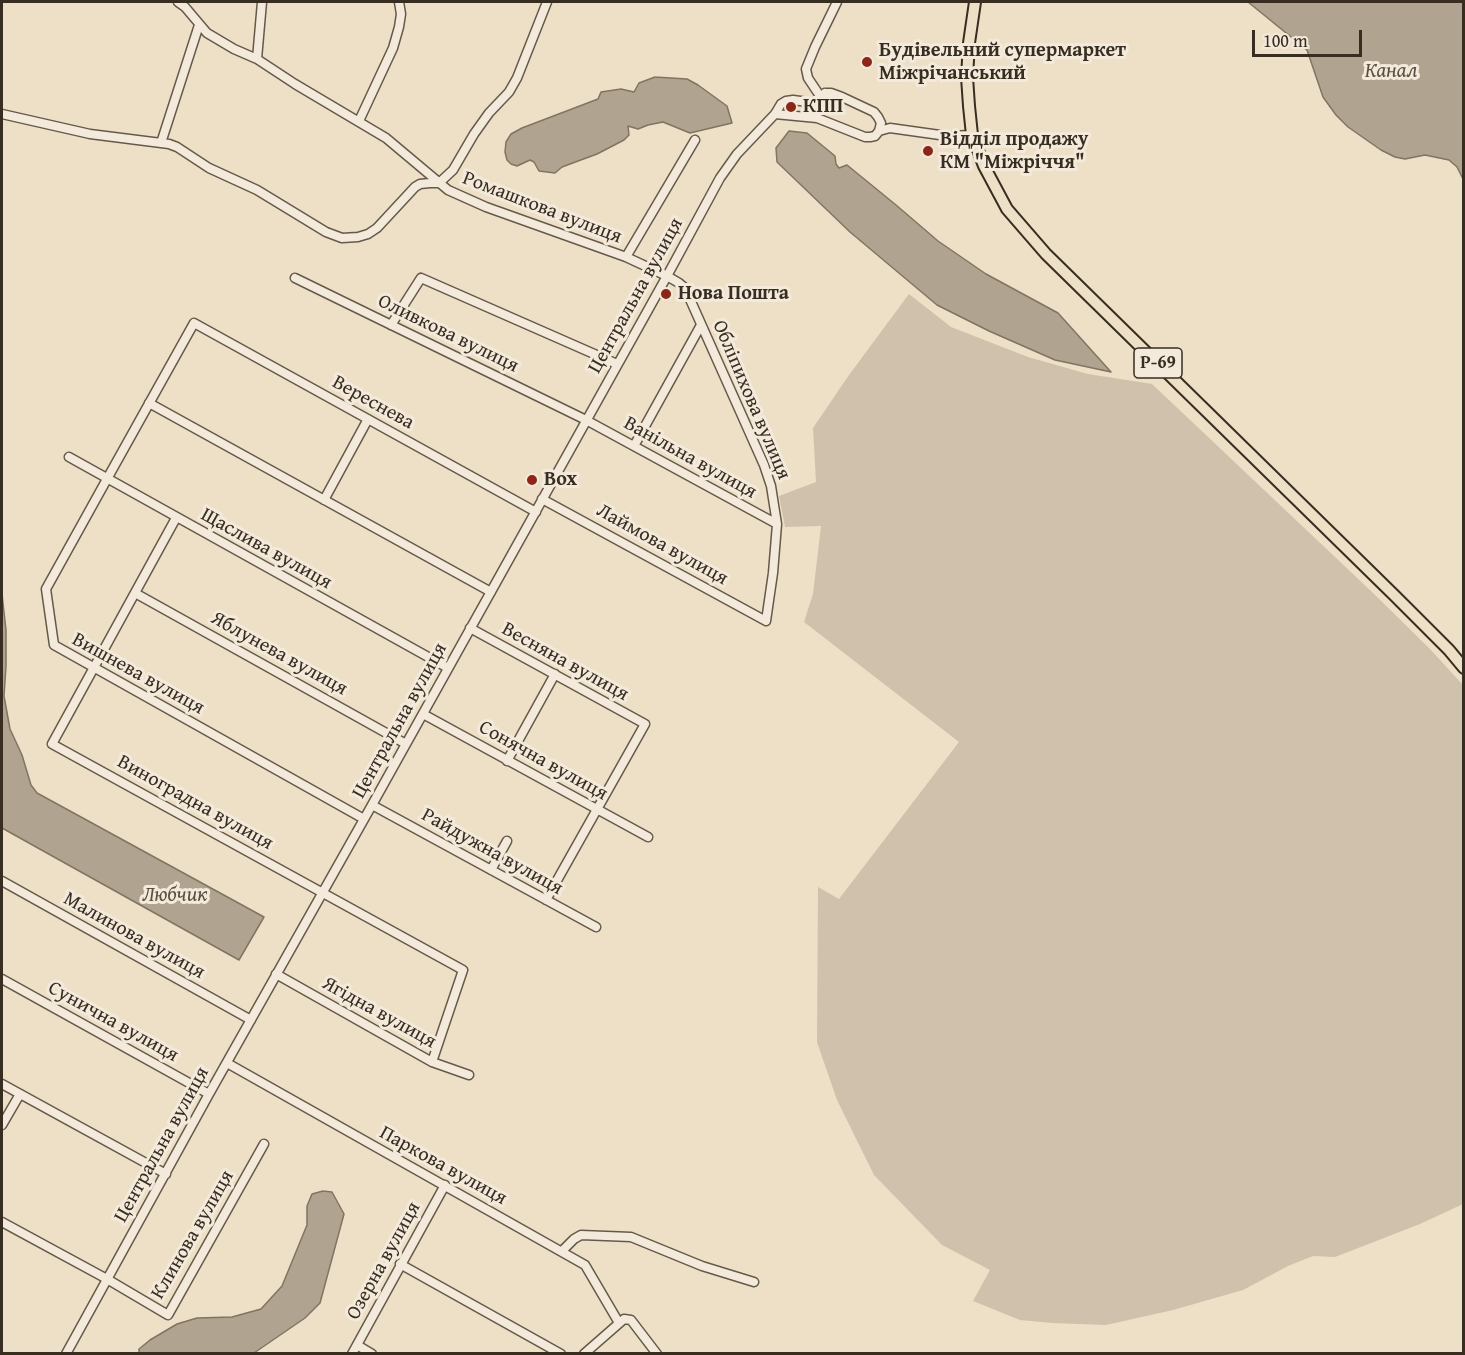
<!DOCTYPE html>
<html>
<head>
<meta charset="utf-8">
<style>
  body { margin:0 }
  #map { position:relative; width:1465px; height:1355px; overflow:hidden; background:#eedfc7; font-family:"Gentium Book Plus",serif }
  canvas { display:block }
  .frame { position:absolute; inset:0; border:3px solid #372e21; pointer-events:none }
  .scale { position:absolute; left:1252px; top:30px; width:110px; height:27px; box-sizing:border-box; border:3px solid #372e21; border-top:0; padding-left:8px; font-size:18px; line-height:21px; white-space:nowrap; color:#372e21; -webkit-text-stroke:4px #f4eadb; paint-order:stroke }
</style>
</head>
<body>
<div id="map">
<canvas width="1465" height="1355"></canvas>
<div class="frame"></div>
<div class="scale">100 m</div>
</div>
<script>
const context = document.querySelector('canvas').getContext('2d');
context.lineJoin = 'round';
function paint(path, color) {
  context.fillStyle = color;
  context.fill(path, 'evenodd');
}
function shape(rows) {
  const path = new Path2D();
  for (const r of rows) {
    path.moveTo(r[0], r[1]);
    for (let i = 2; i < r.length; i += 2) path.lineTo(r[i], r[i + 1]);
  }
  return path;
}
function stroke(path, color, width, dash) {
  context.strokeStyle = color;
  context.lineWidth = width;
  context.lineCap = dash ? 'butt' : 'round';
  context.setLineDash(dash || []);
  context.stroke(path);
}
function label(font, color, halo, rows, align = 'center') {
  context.font = font + ' "Gentium Book Plus",serif';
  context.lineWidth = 6;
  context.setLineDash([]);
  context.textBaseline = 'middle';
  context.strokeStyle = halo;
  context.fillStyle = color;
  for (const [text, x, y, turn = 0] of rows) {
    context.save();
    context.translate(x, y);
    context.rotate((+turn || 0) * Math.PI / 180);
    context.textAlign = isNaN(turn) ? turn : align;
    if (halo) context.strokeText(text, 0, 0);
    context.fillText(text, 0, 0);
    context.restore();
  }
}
paint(shape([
  [909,294,951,327,1028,357,1088,374,1152,384,1372,592,1430,649,1463,685,1463,1204,1420,1224,1335,1257,1313,1256,1288,1266,1243,1290,1173,1310,1106,1325,1052,1323,1020,1320,973,1301,990,1270,942,1245,874,1175,837,1100,817,1042,818,887,839,899,959,742,804,622,813,594,821,526,785,527,779,496,816,482,813,428,849,375]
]), '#cfc1ab');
const water = shape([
  [1248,2,1463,2,1463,179,1457,167,1449,160,1425,155,1405,159,1395,157,1381,150,1348,127,1336,115,1323,97,1307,50,1248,2],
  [655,77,687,79,698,85,727,106,732,123,690,133,663,122,648,125,638,129,628,126,629,135,624,140,597,154,562,167,555,173,539,171,534,162,530,160,517,166,511,164,507,160,505,152,506,142,511,134,522,128,598,99,601,92,621,89,634,92,639,83,655,77],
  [789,131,807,133,835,156,836,164,839,168,847,165,896,205,938,241,986,274,1058,313,1111,372,1055,360,989,331,937,305,850,232,777,162,776,148,789,131],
  [2,594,6,630,6,666,4,696,10,729,22,755,31,785,37,793,264,917,239,960,2,828,2,594],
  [323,1191,332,1192,344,1214,320,1303,305,1318,254,1353,139,1353,139,1349,150,1340,177,1324,197,1318,232,1317,261,1309,282,1286,307,1225,307,1206,312,1194,323,1191]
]);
paint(water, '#b0a38f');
stroke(water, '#807463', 1.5);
const minor = shape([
  [178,2,185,7,207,33,234,49,257,59,295,84,386,138,448,190,486,207,626,257,667,276,679,283,685,288,764,465,771,486,777,524,773,573,766,621,542,499],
  [257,59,262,2],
  [825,93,831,93,842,97,874,112,878,117,881,123,879,131,875,136,870,137,865,137,817,118,814,108,816,101,825,93],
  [820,96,808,78,806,69,815,47,837,2],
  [2,114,90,134,169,144,177,147,209,168,257,190,326,232,342,238,358,237,368,234,377,228,415,187,420,184,430,183,439,183],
  [775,114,817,118],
  [359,121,393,48,399,27,401,14,399,2],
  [879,131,890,128,947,136,972,135],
  [161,143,199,25],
  [439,183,453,170,474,134,489,113,509,92,517,78,547,2],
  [626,257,695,140],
  [295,278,586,420,777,524],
  [391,325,421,278,617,364],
  [149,403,491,592],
  [634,446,701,325],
  [69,457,448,668],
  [324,500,368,419],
  [176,518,52,744,463,970,432,1062],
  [135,593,406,744],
  [470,628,645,724,546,900],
  [423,714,648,837],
  [507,761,555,674],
  [372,805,596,927],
  [364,819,54,645,46,589,107,479,194,323,536,512],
  [491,870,507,841],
  [2,881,251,1020],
  [276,974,432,1062,469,1075],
  [2,979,209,1094],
  [227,1063,585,1265,619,1323],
  [2,1084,166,1174],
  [2,1125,20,1094],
  [2,1222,107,1279,168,1315,264,1144],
  [562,1251,574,1239,581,1235,631,1237,702,1266,754,1282],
  [400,1264,561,1354],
  [357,1345,372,1354],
  [66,1354,209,1094,372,805,667,276,720,178,737,154,775,114,781,104,786,101,793,100,815,103],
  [352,1354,445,1185],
  [584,1354,624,1319,631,1320,657,1354]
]);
const major = shape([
  [975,2,969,43,967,77,969,106,972,135,984,166,1007,209,1046,254,1395,596,1449,650,1464,668]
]);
stroke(minor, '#655a4a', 11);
stroke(major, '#372e21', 14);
stroke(minor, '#f4eadb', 8);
stroke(major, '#eedfc7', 10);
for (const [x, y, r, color] of [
  [867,62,6,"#8f2418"],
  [791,107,6,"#8f2418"],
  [928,151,6,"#8f2418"],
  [666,294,6,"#8f2418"],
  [532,480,6,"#8f2418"]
]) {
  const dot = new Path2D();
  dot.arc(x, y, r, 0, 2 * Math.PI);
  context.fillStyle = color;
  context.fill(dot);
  stroke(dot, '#f4eadb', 2);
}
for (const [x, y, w] of [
  [1158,363,48]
]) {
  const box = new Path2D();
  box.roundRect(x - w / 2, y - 15, w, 30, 4.5);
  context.fillStyle = '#f4eadb';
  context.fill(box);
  stroke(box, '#372e21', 1.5);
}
label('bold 18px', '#372e21', null, [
  ["Р-69",1158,363]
]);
label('bold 20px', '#372e21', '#f4eadb', [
  ["Будівельний супермаркет",879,51],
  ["Міжрічанський",879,74],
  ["КПП",803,107],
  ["Відділ продажу",940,140],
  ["КМ \"Міжріччя\"",940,163],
  ["Нова Пошта",678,294],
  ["Box",544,480]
], 'left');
label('20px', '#372e21', '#f4eadb', [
  ["Ромашкова вулиця",542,208,21],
  ["Центральна вулиця",636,296,-61],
  ["Оливкова вулиця",448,334,26],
  ["Обліпихова вулиця",751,400,67],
  ["Вереснева",373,403,29],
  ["Ванільна вулиця",690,458,29],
  ["Лаймова вулиця",662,545,29],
  ["Щаслива вулиця",266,549,29],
  ["Яблунева вулиця",279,654,29],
  ["Весняна вулиця",565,662,29],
  ["Вишнева вулиця",138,674,29],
  ["Центральна вулиця",400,721,-61],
  ["Сонячна вулиця",543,761,29],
  ["Виноградна вулиця",195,803,29],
  ["Райдужна вулиця",492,852,29],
  ["Малинова вулиця",134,936,29],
  ["Ягідна вулиця",379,1013,29],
  ["Сунична вулиця",113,1022,29],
  ["Центральна вулиця",162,1145,-61],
  ["Паркова вулиця",443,1166,29],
  ["Клинова вулиця",193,1235,-60],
  ["Озерна вулиця",384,1261,-61]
]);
label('italic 21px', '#5b5142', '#f4eadb', [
  ["Канал",1391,72],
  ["Любчик",175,896]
]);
</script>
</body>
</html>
